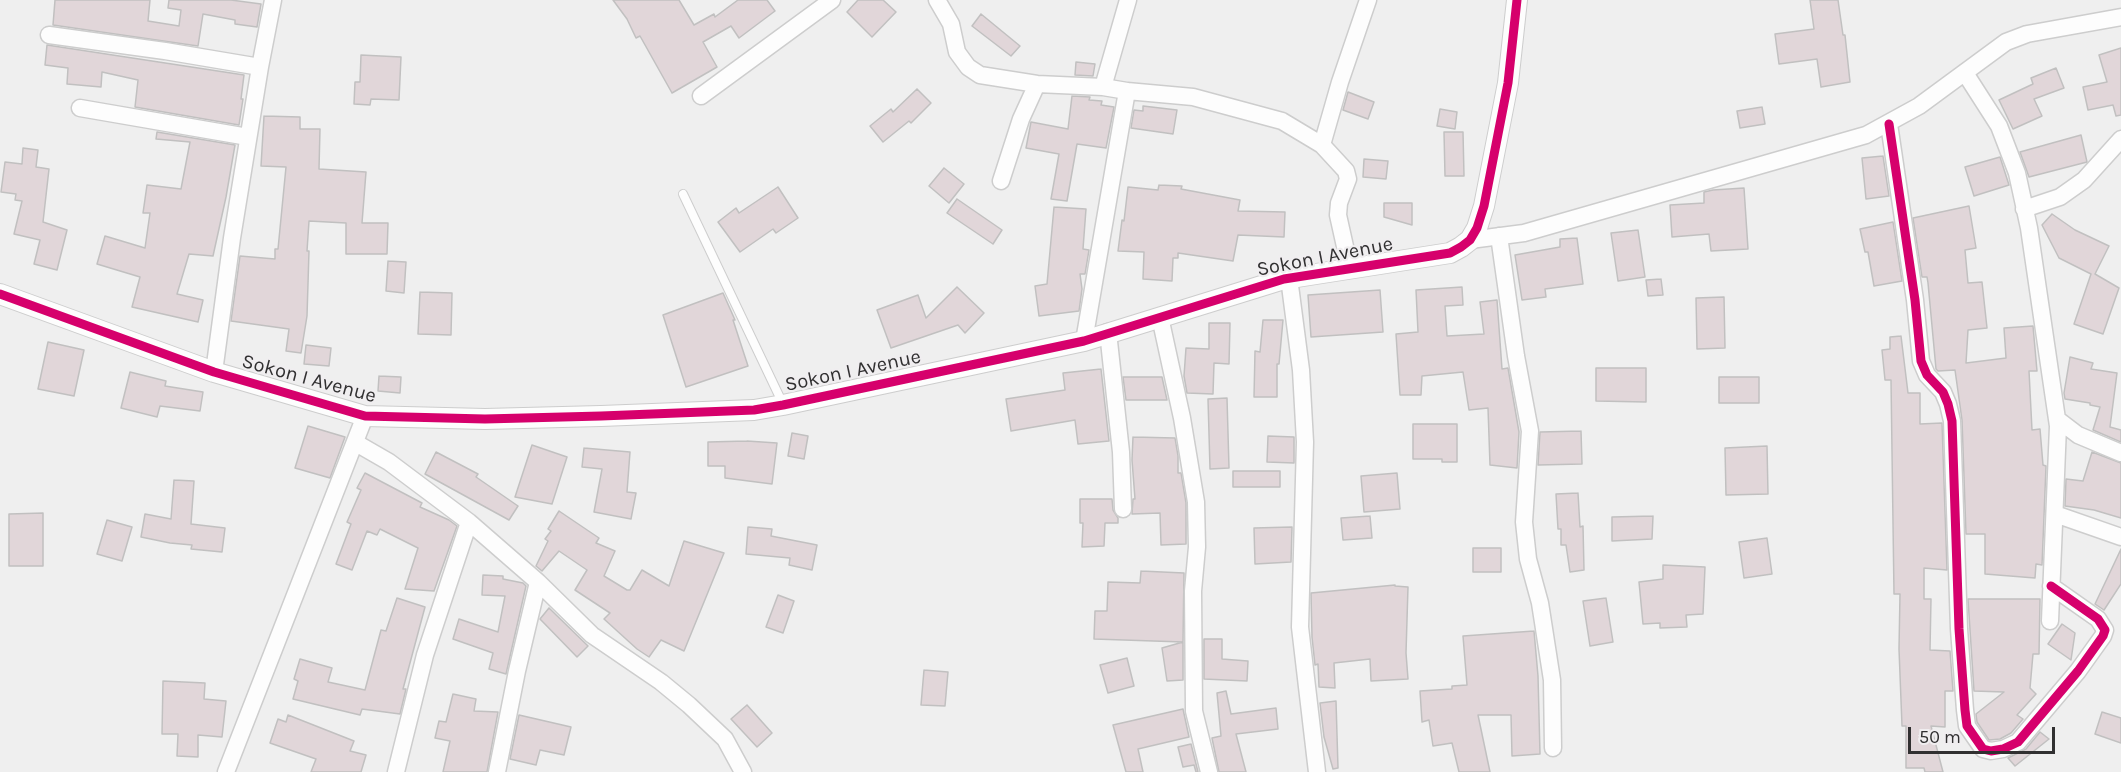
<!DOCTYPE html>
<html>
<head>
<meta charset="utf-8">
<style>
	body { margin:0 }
	#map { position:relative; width:2121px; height:772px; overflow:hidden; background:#efefef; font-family:Karla,sans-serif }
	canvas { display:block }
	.scale { position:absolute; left:1908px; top:727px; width:147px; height:27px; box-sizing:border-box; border:3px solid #313031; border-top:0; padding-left:8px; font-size:18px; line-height:21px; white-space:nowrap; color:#313031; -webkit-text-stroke:4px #f0eef0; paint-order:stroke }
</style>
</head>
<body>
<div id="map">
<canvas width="2121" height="772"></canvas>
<div class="scale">50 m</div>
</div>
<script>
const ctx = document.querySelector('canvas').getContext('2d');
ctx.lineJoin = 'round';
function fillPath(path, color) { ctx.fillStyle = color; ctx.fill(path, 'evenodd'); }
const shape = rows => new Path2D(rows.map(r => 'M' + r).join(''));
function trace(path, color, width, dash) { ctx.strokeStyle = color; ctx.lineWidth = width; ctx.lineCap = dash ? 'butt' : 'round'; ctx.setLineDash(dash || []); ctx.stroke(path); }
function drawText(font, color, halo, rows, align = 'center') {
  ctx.font = font + ' Karla,sans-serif'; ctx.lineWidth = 4.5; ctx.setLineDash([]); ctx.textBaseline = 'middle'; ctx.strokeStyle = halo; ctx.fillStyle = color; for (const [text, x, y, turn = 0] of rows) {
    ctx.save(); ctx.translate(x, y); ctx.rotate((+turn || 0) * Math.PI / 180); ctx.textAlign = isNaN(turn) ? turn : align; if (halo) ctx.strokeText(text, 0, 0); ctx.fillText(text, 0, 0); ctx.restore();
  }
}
const building = shape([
	[55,0,150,0,148,21,179,26,181,10,168,8,169,0,231,0,261,4,257,27,235,24,235,20,203,14,198,46,53,25,55,0],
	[613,0,679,0,694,25,714,14,715,17,738,0,767,0,775,11,739,38,731,26,703,42,717,67,672,93,640,36,636,38,627,19,613,0],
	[858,0,883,0,896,12,872,37,847,12,858,0],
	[1810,0,1838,0,1843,35,1845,35,1850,82,1821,87,1817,59,1779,64,1775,34,1814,29,1810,0],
	[981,14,1020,46,1011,56,972,26,981,14],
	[47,45,244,75,241,99,243,99,239,125,135,107,138,80,102,72,101,87,67,84,68,68,45,65,47,45],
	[2121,48,2121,115,2116,116,2113,105,2088,110,2083,87,2107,82,2099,55,2121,48],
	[361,55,401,57,399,100,371,99,370,105,354,104,355,82,360,82,361,55],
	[1076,62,1095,64,1093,76,1075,75,1076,62],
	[2056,68,2064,88,2034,99,2042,116,2013,129,1999,100,2033,84,2031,78,2056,68],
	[917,89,931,103,911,123,909,121,883,142,870,126,891,109,893,112,917,89],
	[1348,92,1374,102,1368,119,1343,110,1348,92],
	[1072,96,1090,97,1089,100,1102,101,1101,105,1114,107,1106,148,1077,144,1067,201,1051,199,1059,154,1026,148,1031,122,1068,129,1072,96],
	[1143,106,1177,110,1173,134,1131,128,1134,110,1143,111,1143,106],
	[1762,107,1765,124,1740,128,1737,111,1762,107],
	[1440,109,1457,112,1455,129,1437,126,1440,109],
	[264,116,300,117,300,129,320,129,319,169,366,172,362,223,388,223,387,254,346,254,346,223,309,221,307,251,309,251,307,316,301,353,286,351,289,329,231,321,240,256,275,259,275,249,278,249,286,167,261,166,264,116],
	[157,132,235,145,226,197,213,256,189,254,177,294,203,300,198,322,132,307,140,277,97,264,105,236,145,248,150,213,143,213,147,185,181,189,190,142,156,139,157,132],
	[1444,132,1463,132,1464,176,1445,176,1444,132],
	[2081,135,2087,162,2029,177,2020,152,2081,135],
	[23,148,38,150,36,167,49,169,43,222,67,230,57,270,34,264,40,240,14,234,22,201,15,200,16,194,1,192,5,162,22,164,23,148],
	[1883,156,1889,196,1866,199,1862,158,1883,156],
	[2000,157,2009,185,1974,196,1965,167,2000,157],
	[1364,159,1388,161,1386,179,1363,177,1364,159],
	[944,168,964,184,949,203,929,186,944,168],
	[1159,185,1182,186,1181,189,1240,200,1238,211,1285,212,1284,237,1238,235,1233,261,1178,253,1178,258,1173,258,1172,281,1143,279,1144,252,1118,251,1122,220,1124,221,1128,187,1158,190,1159,185],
	[778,187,798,218,776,233,773,229,740,252,718,222,736,208,739,213,778,187],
	[1744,188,1748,249,1711,251,1709,234,1672,237,1670,205,1704,203,1704,192,1713,190,1744,188],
	[957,199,1002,230,993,244,947,213,957,199],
	[1384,203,1412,203,1412,225,1384,217,1384,203],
	[1969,206,1976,248,1965,250,1968,283,1982,282,1987,328,1968,330,1966,363,2006,358,2004,328,2033,326,2037,371,2029,371,2032,430,2040,429,2043,465,2046,466,2042,565,2036,564,2035,578,1985,574,1985,534,1966,534,1962,420,1955,370,1938,371,1936,369,1928,283,1927,277,1922,277,1913,218,1969,206],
	[1054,207,1086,209,1083,249,1089,250,1085,274,1080,274,1082,289,1079,311,1039,316,1035,286,1047,284,1054,207],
	[2052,214,2075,230,2109,246,2095,274,2119,288,2103,334,2074,324,2091,274,2059,258,2042,225,2052,214],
	[1893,222,1902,281,1874,286,1868,252,1865,252,1860,229,1893,222],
	[1638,230,1645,277,1618,281,1611,233,1638,230],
	[1577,238,1583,284,1545,289,1546,297,1522,300,1515,255,1560,247,1560,239,1577,238],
	[388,261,406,262,404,293,386,291,388,261],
	[1661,279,1663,295,1648,296,1646,280,1661,279],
	[957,287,984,313,965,333,958,325,891,348,877,310,918,295,926,318,957,287],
	[1462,287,1463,305,1445,306,1447,336,1484,334,1480,302,1497,300,1502,369,1508,368,1519,432,1517,468,1490,465,1488,408,1469,410,1463,372,1422,376,1421,395,1400,395,1396,334,1418,332,1416,290,1462,287],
	[1380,290,1383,332,1311,337,1308,295,1380,290],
	[420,292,452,293,451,335,418,334,420,292],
	[723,293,735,320,733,320,748,366,686,387,663,315,723,293],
	[1724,297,1725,348,1697,349,1696,298,1724,297],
	[1263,320,1283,320,1279,364,1277,364,1277,397,1254,397,1255,351,1260,352,1263,320],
	[1209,323,1230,323,1229,364,1214,363,1213,394,1187,393,1184,376,1186,348,1209,349,1209,323],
	[1901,336,1908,393,1920,393,1920,424,1942,423,1947,570,1924,568,1924,599,1931,599,1930,650,1950,651,1953,691,1945,691,1945,727,1931,726,1943,772,1925,772,1924,768,1906,768,1906,726,1902,726,1899,649,1900,594,1894,594,1891,380,1885,380,1882,350,1890,349,1890,337,1901,336],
	[48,342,84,350,74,396,38,389,48,342],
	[306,345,331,348,329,366,304,364,306,345],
	[2070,357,2093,363,2091,369,2117,373,2110,427,2121,430,2121,442,2093,430,2100,407,2090,405,2090,403,2065,399,2064,393,2070,357],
	[1596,368,1646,368,1646,402,1596,401,1596,368],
	[1101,369,1109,441,1078,444,1075,420,1011,431,1006,399,1065,390,1063,373,1101,369],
	[130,372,166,381,165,386,203,392,200,411,160,406,157,417,121,408,130,372],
	[379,376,401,377,400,393,378,391,379,376],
	[1123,377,1162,377,1167,400,1126,400,1123,377],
	[1719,377,1759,377,1759,403,1719,403,1719,377],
	[1227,398,1229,468,1210,469,1208,399,1227,398],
	[1413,424,1457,424,1457,462,1442,462,1442,459,1413,459,1413,424],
	[308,426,345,437,330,478,295,468,308,426],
	[1581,431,1582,464,1538,465,1540,432,1581,431],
	[792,433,808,436,804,459,788,456,792,433],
	[1268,436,1294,437,1294,463,1267,462,1268,436],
	[1133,437,1175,438,1178,456,1178,473,1181,473,1186,503,1186,544,1161,545,1160,513,1132,514,1133,499,1135,499,1132,460,1133,437],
	[747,441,777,443,772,484,725,478,725,466,708,466,708,442,747,441],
	[532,445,567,457,552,504,515,497,532,445],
	[1767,446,1768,494,1726,495,1725,448,1767,446],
	[584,448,630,452,627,492,636,493,631,519,594,512,602,469,582,467,584,448],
	[436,452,478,474,476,477,518,506,509,520,425,474,436,452],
	[2092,452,2121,463,2121,518,2094,510,2065,506,2066,479,2083,481,2092,452],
	[1233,471,1280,471,1280,487,1233,487,1233,471],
	[365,473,422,503,420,507,449,520,457,526,434,591,405,589,418,548,380,529,377,535,367,531,352,570,336,564,351,524,347,522,361,490,357,488,365,473],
	[1397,473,1400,509,1364,512,1361,476,1397,473],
	[174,480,194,481,191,524,225,528,222,552,191,549,192,545,170,543,141,537,145,514,171,519,174,480],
	[1578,493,1580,527,1583,526,1584,570,1570,572,1566,545,1561,545,1561,529,1558,529,1556,494,1578,493],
	[1080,499,1112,499,1113,510,1118,518,1118,523,1105,523,1104,546,1082,547,1083,523,1080,523,1080,499],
	[559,511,599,538,596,543,615,551,604,576,627,590,630,590,642,570,669,586,684,541,724,553,684,651,661,640,649,657,637,649,604,619,610,613,575,590,587,570,559,551,542,571,536,566,548,541,545,539,551,531,548,529,559,511],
	[43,513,43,566,9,566,9,514,43,513],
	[1370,516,1372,538,1343,540,1341,518,1370,516],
	[1653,516,1652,539,1612,541,1612,517,1653,516],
	[107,520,132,527,122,561,97,554,107,520],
	[748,527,772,529,771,536,817,545,812,570,789,565,790,558,746,554,748,527],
	[1292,527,1291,562,1255,564,1254,528,1292,527],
	[1767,538,1772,574,1744,578,1739,542,1767,538],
	[1473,548,1501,548,1501,572,1473,572,1473,548],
	[2121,549,2121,584,2104,610,2095,604,2121,549],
	[1663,565,1705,567,1703,614,1686,615,1687,627,1660,628,1660,623,1643,624,1639,582,1663,579,1663,565],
	[1141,571,1184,573,1183,642,1094,639,1095,611,1107,611,1108,582,1140,583,1141,571],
	[483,575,503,576,503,579,523,583,526,586,506,674,489,669,493,653,453,639,459,619,498,632,505,596,482,595,483,575],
	[1395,585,1395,586,1408,587,1406,653,1408,679,1371,681,1370,659,1334,663,1335,688,1319,687,1318,664,1315,665,1312,637,1311,593,1395,585],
	[778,595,794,601,783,633,766,627,778,595],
	[397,598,425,607,403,689,406,689,400,714,362,709,360,715,293,699,298,681,294,679,300,659,332,668,328,682,365,690,381,630,386,631,397,598],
	[1606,598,1613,642,1590,646,1583,601,1606,598],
	[1968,599,2040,599,2039,654,2033,654,2030,688,2036,694,2017,715,2023,719,2011,733,2000,739,1989,740,1977,722,1976,714,2004,692,1974,691,1968,599],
	[549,608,588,646,577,657,540,619,549,608],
	[2062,624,2075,633,2071,660,2048,644,2062,624],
	[1534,631,1538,676,1540,754,1512,756,1511,715,1478,715,1490,772,1459,772,1452,743,1433,746,1429,720,1422,722,1420,691,1452,689,1452,686,1467,685,1463,636,1534,631],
	[1204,639,1222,639,1222,659,1248,661,1247,681,1204,679,1204,639],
	[1183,642,1183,680,1167,681,1162,648,1183,642],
	[1127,658,1134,686,1108,693,1100,665,1127,658],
	[924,670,948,672,945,706,921,705,924,670],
	[163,681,205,683,204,699,226,701,222,737,198,735,198,757,177,756,178,734,162,734,163,681],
	[1226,691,1231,714,1276,708,1278,729,1236,734,1246,772,1219,772,1212,738,1221,736,1217,693,1226,691],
	[453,694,476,699,474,711,498,712,487,772,443,772,450,741,435,738,439,721,446,722,453,694],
	[1336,701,1338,768,1333,769,1324,737,1320,703,1336,701],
	[747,705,772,733,757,747,731,719,747,705],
	[1183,709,1189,737,1138,749,1143,772,1126,772,1113,725,1183,709],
	[2102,712,2121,718,2121,743,2095,734,2102,712],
	[288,715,354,741,350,751,366,755,361,772,311,772,316,759,270,743,278,719,286,722,288,715],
	[519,715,571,727,564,755,540,750,536,765,510,759,519,715],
	[2040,732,2049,739,2015,766,2008,758,2026,749,2040,732],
	[1191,744,1198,772,1196,772,1194,765,1183,767,1178,747,1191,744]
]);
const service = shape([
	[683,194,783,404]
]);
const minor = shape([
	[937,0,951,24,957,52,968,67,980,75,1037,84,1103,87,1127,91,1193,97,1282,121,1322,145,1346,171,1348,179,1339,203,1338,215,1350,269],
	[49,35,165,51,260,67],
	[1965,73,1999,126,2017,173,2029,228,2058,426,2050,621],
	[1103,87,1128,0],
	[701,96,832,0],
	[80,108,248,137],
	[1889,124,1915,300,1921,361,1927,375,1943,392,1948,404,1952,421,1959,629,1965,710,1967,726,1983,749,1991,751,2003,749,2018,742,2078,671,2103,636,2105,630,2098,619,2051,586],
	[1322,145,1340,82,1368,0],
	[1001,181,1021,119,1037,84],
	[2024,209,2060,197,2084,180,2121,139],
	[1499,236,1516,356,1530,431,1524,522,1528,559,1540,603,1552,680,1553,748],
	[1470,240,1524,233,1866,135,1919,106,2006,42,2027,34,2121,17],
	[1289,278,1301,370,1305,442,1300,627,1317,772],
	[1160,317,1182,418,1196,502,1197,547,1193,591,1194,711,1209,772],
	[1108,332,1121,452,1123,509],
	[1084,341,1127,91],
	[214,372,232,238,260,67,273,0],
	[2057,419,2078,435,2121,453],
	[356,443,389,462,469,522,538,582,592,635,661,682,689,705,725,739,743,772],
	[2055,514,2121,537],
	[226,772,365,416],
	[396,772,425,655,469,522],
	[497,772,517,671,538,582]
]);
const tertiary = shape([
	[0,294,214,372,365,416,485,419,601,416,754,410,783,405,1084,341,1284,279,1450,253,1461,247,1470,240,1477,228,1484,206,1508,83,1517,0]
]);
const cycleway = shape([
	[1889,124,1915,300,1921,361,1927,375,1943,392,1948,404,1952,421,1959,629,1965,710,1967,726,1983,749,1991,751,2003,749,2018,742,2078,671,2103,636,2105,630,2098,619,2051,586],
	[0,294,214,372,365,416,485,419,601,416,754,410,783,405,1084,341,1284,279,1450,253,1461,247,1470,240,1477,228,1484,206,1508,83,1517,0]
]);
const streetNames = [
	["Sokon I Avenue",1325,257,-11],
	["Sokon I Avenue",853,371,-12],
	["Sokon I Avenue",309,379,15]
];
fillPath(building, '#e1d6d9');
trace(building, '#c1c0c0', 1.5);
trace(service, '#cdcdcd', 10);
trace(minor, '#cdcdcd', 19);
trace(tertiary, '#cdcdcd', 22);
trace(service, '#fdfdfd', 8);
trace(minor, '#fdfdfd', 16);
trace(tertiary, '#fdfdfd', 20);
trace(cycleway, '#d6006c', 9);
drawText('20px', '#313031', '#f0eef0', streetNames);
</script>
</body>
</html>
